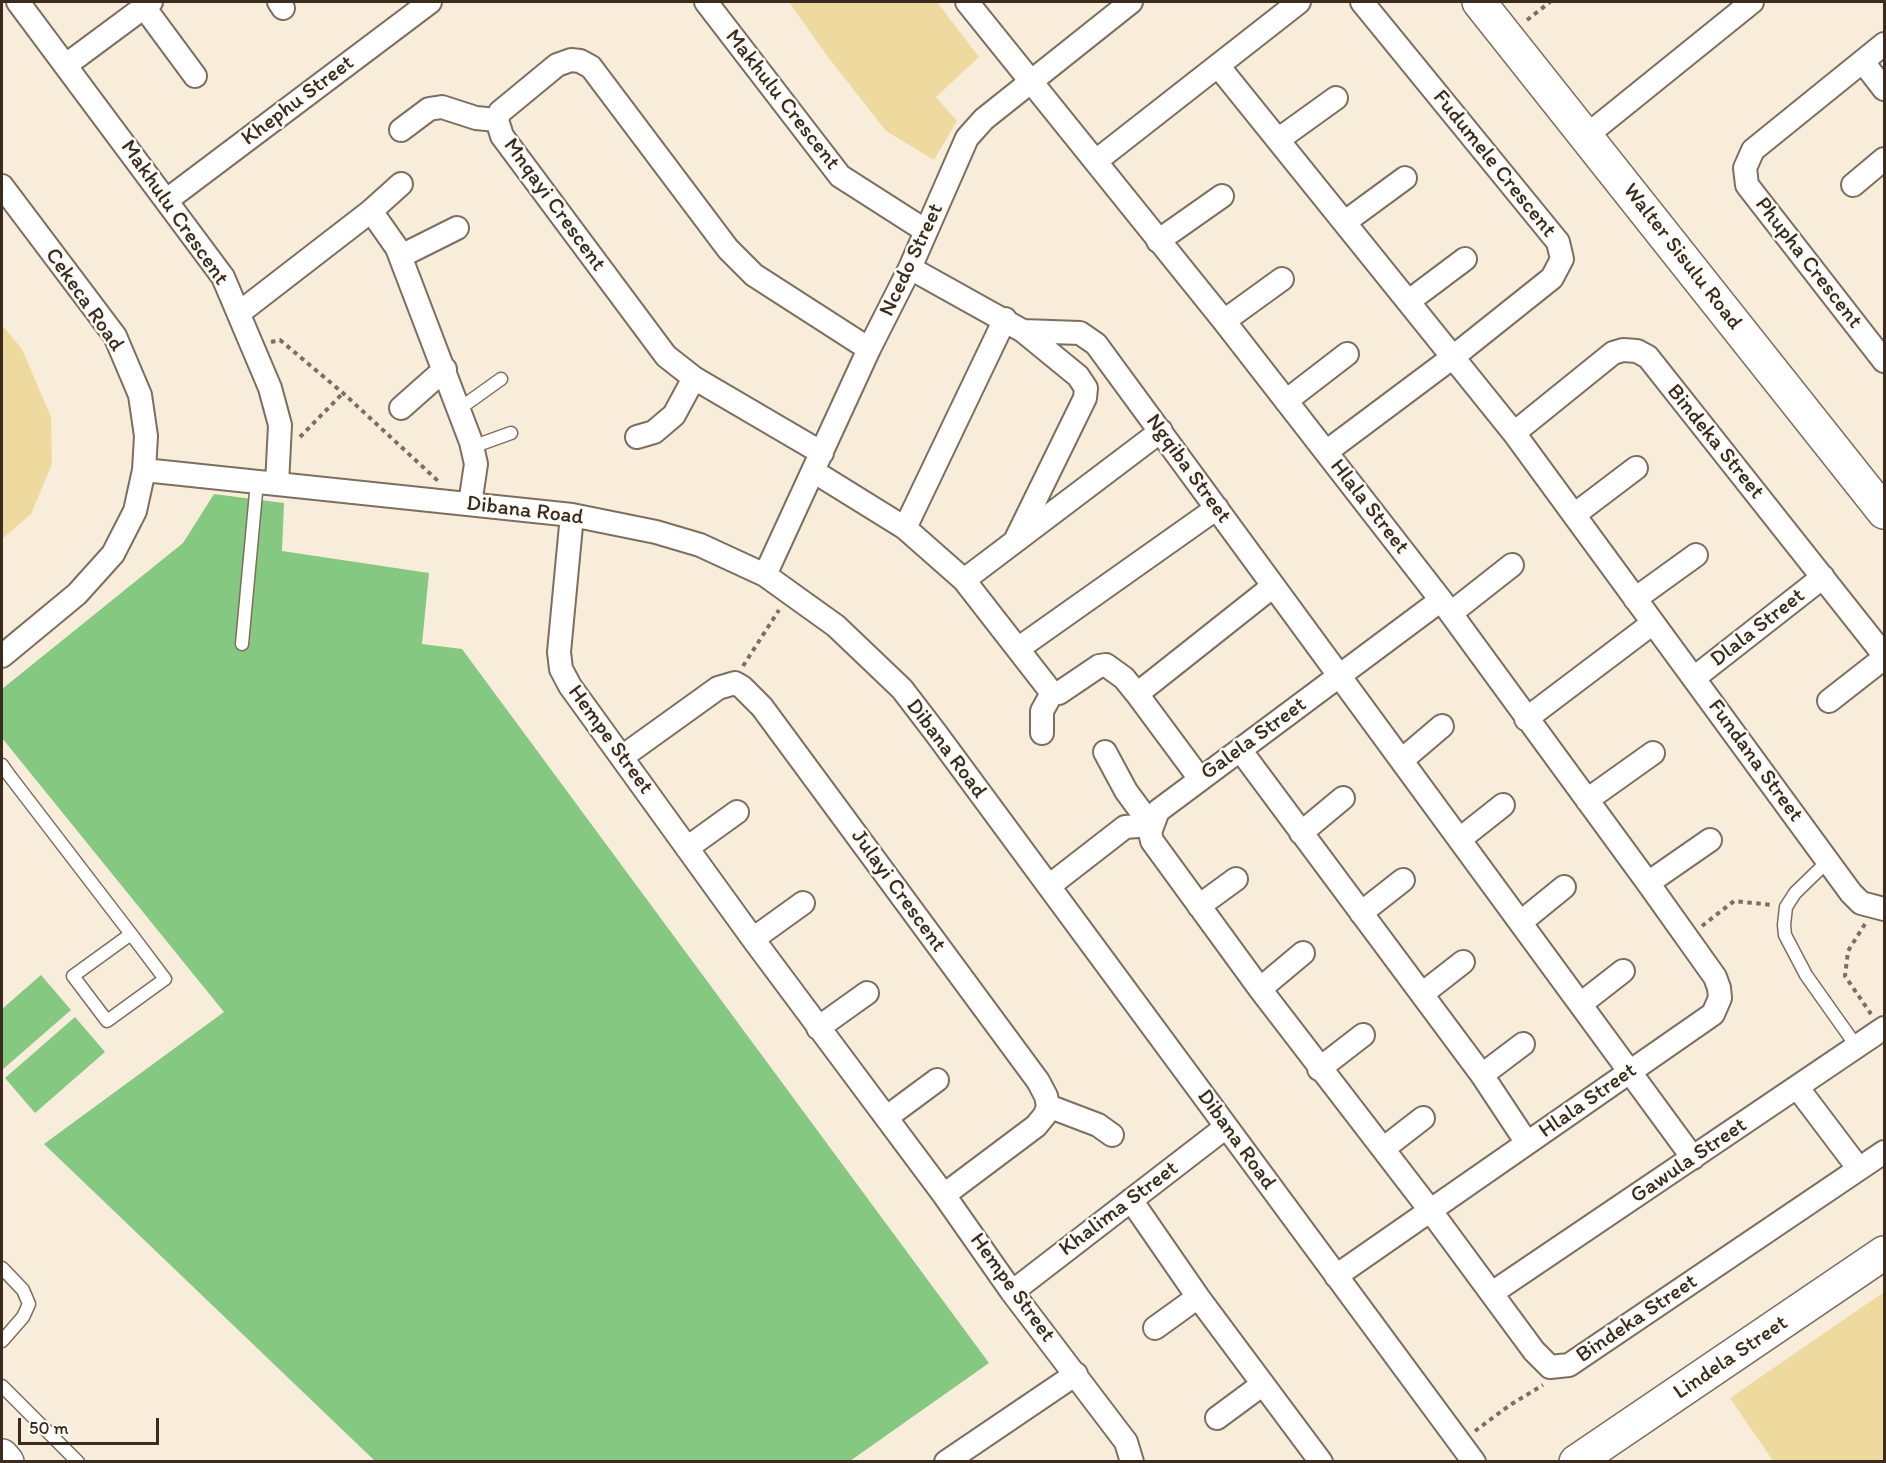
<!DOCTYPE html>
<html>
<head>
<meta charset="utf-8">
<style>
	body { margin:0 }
	#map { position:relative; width:1886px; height:1463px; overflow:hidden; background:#f8eddb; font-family:Itim,sans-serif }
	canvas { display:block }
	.frame { position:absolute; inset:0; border:3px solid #3b2a1e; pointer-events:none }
	.scale { position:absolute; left:18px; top:1418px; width:141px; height:27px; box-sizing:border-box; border:3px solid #3b2a1e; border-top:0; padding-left:8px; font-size:18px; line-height:21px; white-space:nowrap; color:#3b2a1e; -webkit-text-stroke:4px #fdfcf7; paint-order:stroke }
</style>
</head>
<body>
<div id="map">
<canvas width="1886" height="1463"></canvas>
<div class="frame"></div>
<div class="scale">50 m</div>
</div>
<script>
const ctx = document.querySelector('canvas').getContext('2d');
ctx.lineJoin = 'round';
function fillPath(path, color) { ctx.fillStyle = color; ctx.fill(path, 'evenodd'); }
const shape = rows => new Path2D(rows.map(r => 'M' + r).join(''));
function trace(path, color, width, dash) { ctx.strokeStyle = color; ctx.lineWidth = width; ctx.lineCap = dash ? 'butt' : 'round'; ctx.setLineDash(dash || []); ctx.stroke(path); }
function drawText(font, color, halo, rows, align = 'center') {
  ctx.font = font + ' Itim,sans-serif'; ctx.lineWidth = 5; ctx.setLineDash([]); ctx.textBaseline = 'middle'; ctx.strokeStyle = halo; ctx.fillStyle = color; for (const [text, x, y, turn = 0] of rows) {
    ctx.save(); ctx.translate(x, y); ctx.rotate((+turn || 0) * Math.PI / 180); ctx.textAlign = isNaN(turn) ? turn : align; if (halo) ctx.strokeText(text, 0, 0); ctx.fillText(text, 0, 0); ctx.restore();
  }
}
const green = shape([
	[214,494,284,503,282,551,429,573,422,644,462,649,989,1363,850,1461,375,1461,44,1144,224,1012,2,738,2,689,183,543],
	[41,975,71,1010,2,1070,2,1009],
	[75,1017,105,1052,35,1113,5,1078]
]);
const sand = shape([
	[789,2,937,2,979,57,936,97,957,121,934,160,886,131,828,57],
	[2,325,22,349,51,417,52,464,31,514,2,539],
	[1884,1292,1884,1461,1773,1461,1730,1398]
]);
const path = shape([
	[1527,20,1550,2],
	[271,342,280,340,343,393,438,481],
	[300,437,343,393],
	[743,666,779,610],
	[1865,924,1848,951,1845,976,1871,1014],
	[1702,926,1734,901,1772,905],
	[1475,1431,1510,1405,1543,1385]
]);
const lane = shape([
	[459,409,501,379],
	[472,447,511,433],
	[242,644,257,482],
	[2,765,9,775,131,934,165,979,107,1021,73,976,131,934],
	[1828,861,1795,893,1786,907,1784,925,1785,935,1806,975,1857,1047],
	[2,1268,23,1290,29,1304,23,1317,2,1341],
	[2,1386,78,1462]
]);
const street = shape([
	[18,2,223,277,270,388,280,425,277,484],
	[279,2,283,8],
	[706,2,840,176,926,231],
	[967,2,1224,321,1441,600,1648,883,1715,977,1719,988,1720,998,1713,1014,1336,1276],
	[144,7,195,76],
	[1884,44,1753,150,1745,168,1747,185,1884,361],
	[1863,62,1884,89],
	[66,65,151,2],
	[1219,67,1514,433,1851,893,1861,903,1884,909],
	[401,130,429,109,442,107,476,118,497,120],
	[1586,136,1752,2],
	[1279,139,1336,98],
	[1096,161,1299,2],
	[1853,185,1884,159],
	[2,186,115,336,140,395,146,436,144,470,135,511,113,554,77,594,2,656],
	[167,200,430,2],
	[371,211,401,184],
	[1345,222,1405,178],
	[1158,241,1222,196],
	[401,256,457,228],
	[910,268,1023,331,1080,333,1096,344,1693,1158],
	[1409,301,1465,259],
	[239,313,371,211,397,248,471,442,476,464,470,504],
	[1224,321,1282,279],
	[1286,401,1347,354],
	[401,408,445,369],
	[1514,433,1613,353,1623,350,1637,351,1648,357,1884,655],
	[637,437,654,432,674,415,694,378],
	[1326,452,1453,357,1552,278,1562,259,1558,242,1362,2],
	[822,453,694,378,666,356,502,136,497,120,500,112,557,65,571,60,580,61,591,67,728,249,754,275,869,349],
	[144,470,572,515,656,532,700,545,765,575,836,626,902,689,935,732,1474,1462],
	[813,471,905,528,964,580,1052,693],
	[572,515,559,652,561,669,570,686,753,939,944,1195,1012,1292,1126,1442,1132,1462],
	[1574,515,1636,468],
	[905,528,1005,319],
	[1016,539,1085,398,1086,388,1078,376,1023,331],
	[765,575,869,349,910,268,967,138,984,119,1131,2],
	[964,580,1161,431],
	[1635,599,1696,555],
	[1441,600,1158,811,1150,832,1152,841,1260,989,1430,1210,1534,1351,1550,1367,1569,1365,1884,1152],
	[1451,613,1512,565],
	[1019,648,1217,508],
	[1694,678,1823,577],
	[1137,694,1272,587],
	[1829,701,1884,658],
	[1526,719,1653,623],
	[1042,733,1042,711,1052,693,1059,693,1099,666,1106,665,1124,678,1137,694,1200,779],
	[1241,751,1482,1075,1527,1143],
	[622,757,718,688,735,683,742,687,762,707,1038,1081,1046,1096,1048,1106,1045,1115,1036,1126,944,1195],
	[1402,760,1442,726],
	[1587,800,1653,753],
	[1301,833,1343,798],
	[1460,839,1503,805],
	[687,848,737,812],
	[1648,883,1710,840],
	[1049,886,1125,827,1151,825,1126,791,1105,752],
	[1199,906,1236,879],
	[1361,913,1403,880],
	[1521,922,1564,887],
	[753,939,803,903],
	[1260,989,1303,953],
	[1422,994,1463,962],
	[1582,1003,1623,971],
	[818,1028,867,993],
	[1319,1069,1363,1035],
	[1482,1075,1523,1044],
	[1797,1087,1859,1169],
	[1048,1106,1098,1125,1112,1135],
	[887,1117,937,1080],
	[1383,1149,1423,1118],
	[1131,1200,1198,1297,1321,1462],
	[1012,1292,1226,1127],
	[1492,1293,1884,1028],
	[1155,1328,1198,1297],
	[1217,1418,1263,1384],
	[946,1462,1076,1374]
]);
const secondary = shape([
	[1479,2,1884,512],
	[2,1456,7,1462],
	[1576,1462,1884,1253]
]);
const streetNames = [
	["Makhulu Crescent",782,100,52],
	["Khephu Street",298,101,-37],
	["Fudumele Crescent",1494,164,51],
	["Mnqayi Crescent",554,205,54],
	["Makhulu Crescent",174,213,55],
	["Walter Sisulu Road",1682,257,52],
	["Ncedo Street",912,260,-65],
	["Phupha Crescent",1808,263,52],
	["Cekeca Road",84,300,55],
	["Bindeka Street",1715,442,51],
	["Ngqiba Street",1188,469,54],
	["Hlala Street",1369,507,52],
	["Dibana Road",525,511,7],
	["Dlala Street",1758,628,-38],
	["Galela Street",1254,739,-36],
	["Hempe Street",610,740,54],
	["Dibana Road",946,749,53],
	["Fundana Street",1755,761,54],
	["Julayi Crescent",898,891,54],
	["Hlala Street",1588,1101,-35],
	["Dibana Road",1236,1140,54],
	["Gawula Street",1689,1161,-34],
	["Khalima Street",1119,1209,-37],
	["Hempe Street",1012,1288,54],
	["Bindeka Street",1637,1319,-34],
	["Lindela Street",1731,1358,-34]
];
fillPath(green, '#85c881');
fillPath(sand, '#eeda9e');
trace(lane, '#7d6e60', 15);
trace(street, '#7d6e60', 26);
trace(secondary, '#7d6e60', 36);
trace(path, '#7d6e60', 4, [4.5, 4.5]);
trace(lane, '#fff', 12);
trace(street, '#fff', 22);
trace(secondary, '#fff', 33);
drawText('22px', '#3b2a1e', '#fdfcf7', streetNames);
</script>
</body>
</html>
